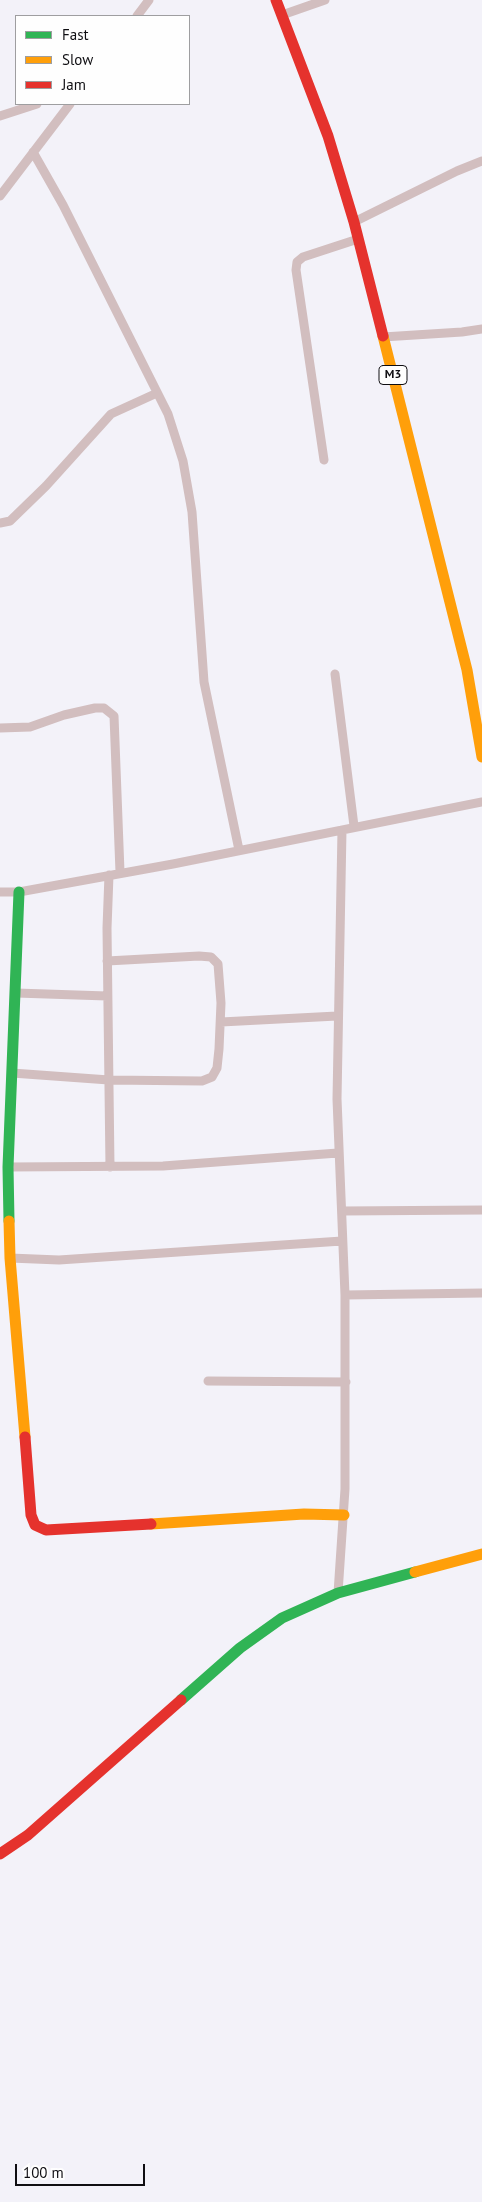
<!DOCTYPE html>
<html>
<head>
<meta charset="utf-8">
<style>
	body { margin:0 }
	#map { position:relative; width:482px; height:2202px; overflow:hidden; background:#f3f2f9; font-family:"PT Sans",sans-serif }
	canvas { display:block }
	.legend { position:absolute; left:15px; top:15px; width:175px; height:90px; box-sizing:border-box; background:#fefefe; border:1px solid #9e9ea0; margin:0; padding:6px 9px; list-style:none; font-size:15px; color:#0f0e12 }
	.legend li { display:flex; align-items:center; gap:10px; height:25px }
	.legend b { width:25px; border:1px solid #9e9ea0 }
	.scale { position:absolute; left:15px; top:2164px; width:130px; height:22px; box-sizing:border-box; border:2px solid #0f0e12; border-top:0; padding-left:6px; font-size:15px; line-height:18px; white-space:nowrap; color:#0f0e12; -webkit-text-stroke:4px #fefefe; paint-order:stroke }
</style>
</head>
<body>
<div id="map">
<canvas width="482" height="2202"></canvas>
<ul class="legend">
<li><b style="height:6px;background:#30b455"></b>Fast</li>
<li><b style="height:6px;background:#ff9f0a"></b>Slow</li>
<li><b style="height:6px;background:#e5322d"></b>Jam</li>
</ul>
<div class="scale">100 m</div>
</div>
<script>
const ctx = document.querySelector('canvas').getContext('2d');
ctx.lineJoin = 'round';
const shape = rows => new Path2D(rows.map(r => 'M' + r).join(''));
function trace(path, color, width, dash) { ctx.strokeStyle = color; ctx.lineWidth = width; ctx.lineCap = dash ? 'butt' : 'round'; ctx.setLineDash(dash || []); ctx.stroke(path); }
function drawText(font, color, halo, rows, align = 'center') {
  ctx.font = font + ' "PT Sans",sans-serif'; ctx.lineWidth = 5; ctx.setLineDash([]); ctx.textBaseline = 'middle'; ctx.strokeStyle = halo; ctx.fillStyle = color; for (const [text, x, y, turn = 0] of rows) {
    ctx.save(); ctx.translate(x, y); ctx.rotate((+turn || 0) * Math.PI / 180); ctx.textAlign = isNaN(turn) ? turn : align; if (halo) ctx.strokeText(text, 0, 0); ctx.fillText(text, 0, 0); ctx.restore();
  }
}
const street = shape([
	[282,15,325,0],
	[137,16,149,0],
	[0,116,37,104],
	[33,152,63,205,168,414,183,461,192,512,204,682,239,850],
	[0,196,70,104],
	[354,222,457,171,482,161],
	[383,337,462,332,482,329],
	[324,460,296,270,297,262,303,257,358,239],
	[0,523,10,521,46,486,111,414,157,393],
	[335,674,354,826],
	[0,728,30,727,64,715,95,708,104,708,114,716,120,872],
	[109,875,107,928,110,1167],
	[0,892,19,892,173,864,482,802],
	[16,993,107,996],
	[221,1022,337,1016],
	[12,1073,109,1080,202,1081,212,1077,217,1068,219,1049,221,1003,218,964,211,957,199,956,107,961],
	[8,1167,163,1166,338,1153],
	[343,1211,482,1210],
	[10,1258,59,1260,342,1241],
	[345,1295,482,1293],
	[208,1381,346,1382],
	[338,1593,345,1489,345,1295,337,1099,342,830]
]);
const fast = shape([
	[9,1221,8,1167,19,892],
	[181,1700,240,1648,282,1618,338,1593,415,1572]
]);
const slow = shape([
	[383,336,467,670,482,757],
	[9,1221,10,1258,25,1437],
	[151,1524,304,1514,344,1515],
	[415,1572,482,1554]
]);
const jam = shape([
	[276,0,328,136,354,222,383,336],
	[25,1437,31,1515,35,1525,46,1530,151,1524],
	[0,1854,28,1835,181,1700]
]);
const shields = [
	[393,375,28]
];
const shieldNames = [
	["M3",393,375]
];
trace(street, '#d2bebf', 9);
trace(fast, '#30b455', 11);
trace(slow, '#ff9f0a', 11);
trace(jam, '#e5322d', 11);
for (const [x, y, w] of shields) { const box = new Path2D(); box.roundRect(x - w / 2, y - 9.5, w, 19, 4); ctx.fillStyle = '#fefefe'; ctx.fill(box); trace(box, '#0f0e12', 1); }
drawText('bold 12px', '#0f0e12', null, shieldNames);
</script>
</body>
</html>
